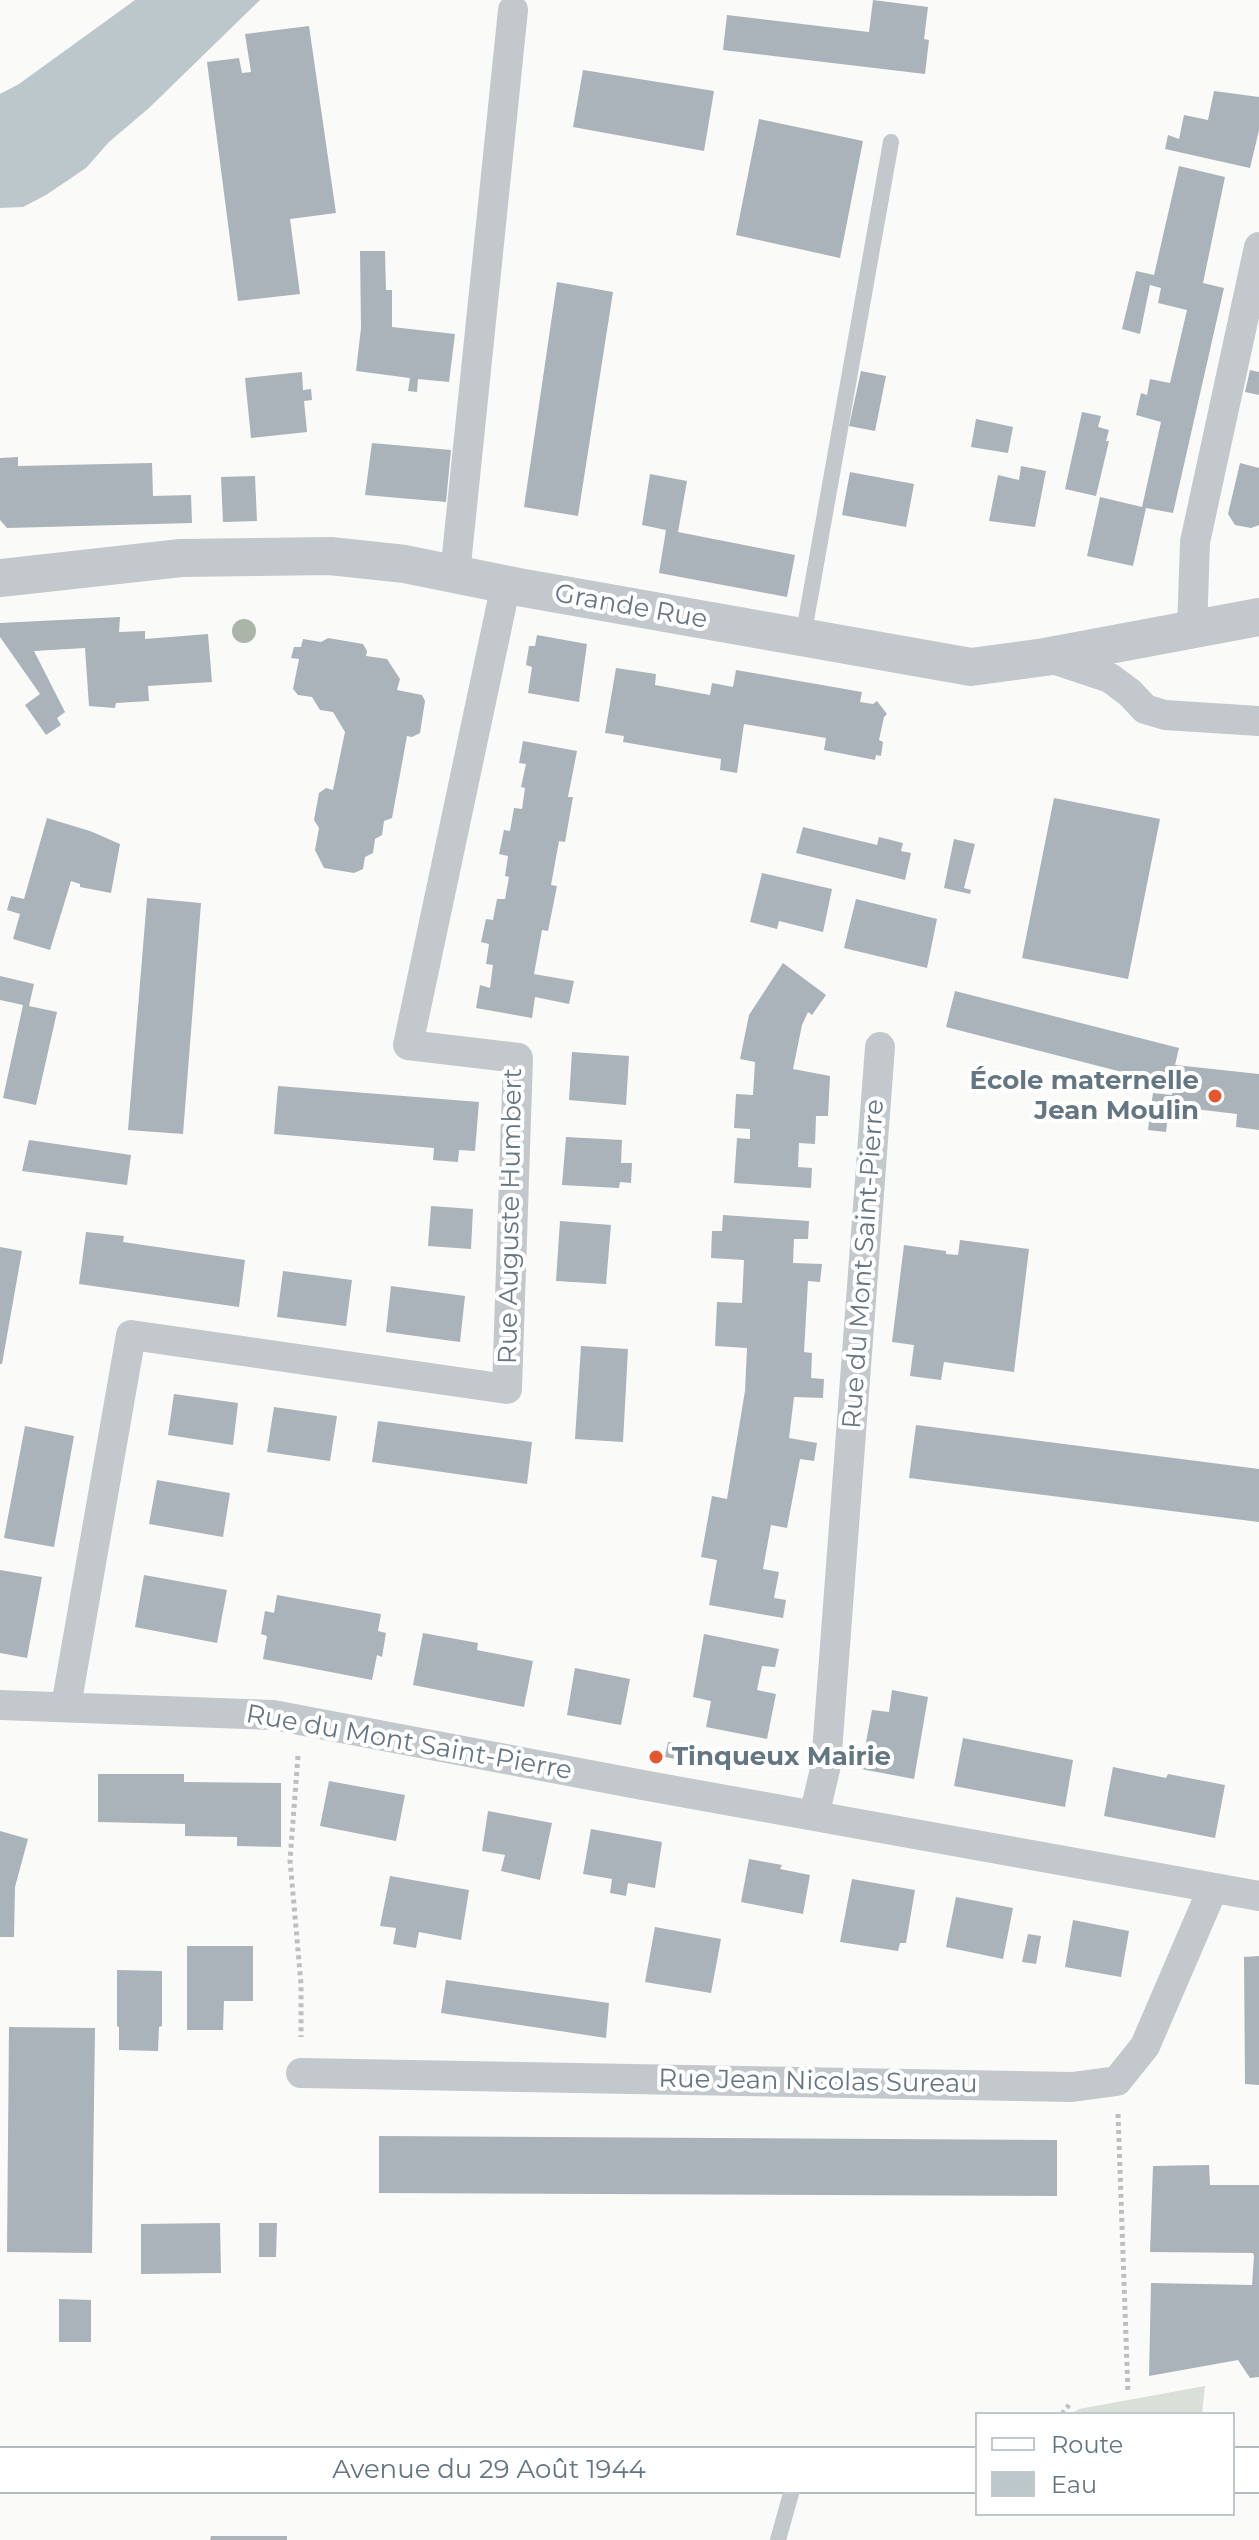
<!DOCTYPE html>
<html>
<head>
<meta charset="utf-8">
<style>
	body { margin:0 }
	#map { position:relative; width:1259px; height:2540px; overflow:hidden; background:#fafaf8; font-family:Montserrat,sans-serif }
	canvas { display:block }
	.legend { position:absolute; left:975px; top:2412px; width:260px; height:104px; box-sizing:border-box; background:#fff; border:2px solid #c1c8cd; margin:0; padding:10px 14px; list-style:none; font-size:24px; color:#657683 }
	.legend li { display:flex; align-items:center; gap:16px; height:40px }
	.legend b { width:40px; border:2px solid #c1c8cd }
</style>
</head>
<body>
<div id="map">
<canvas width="1259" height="2540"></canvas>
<ul class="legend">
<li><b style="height:10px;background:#fff"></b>Route</li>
<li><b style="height:22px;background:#bbc7cb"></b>Eau</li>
</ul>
</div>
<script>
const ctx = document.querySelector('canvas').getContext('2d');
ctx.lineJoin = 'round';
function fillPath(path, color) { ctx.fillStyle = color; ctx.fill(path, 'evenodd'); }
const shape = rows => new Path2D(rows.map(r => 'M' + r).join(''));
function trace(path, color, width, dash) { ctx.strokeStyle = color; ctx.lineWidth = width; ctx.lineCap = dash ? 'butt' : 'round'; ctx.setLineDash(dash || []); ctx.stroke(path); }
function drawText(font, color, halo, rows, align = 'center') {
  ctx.font = font + ' Montserrat,sans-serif'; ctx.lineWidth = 8; ctx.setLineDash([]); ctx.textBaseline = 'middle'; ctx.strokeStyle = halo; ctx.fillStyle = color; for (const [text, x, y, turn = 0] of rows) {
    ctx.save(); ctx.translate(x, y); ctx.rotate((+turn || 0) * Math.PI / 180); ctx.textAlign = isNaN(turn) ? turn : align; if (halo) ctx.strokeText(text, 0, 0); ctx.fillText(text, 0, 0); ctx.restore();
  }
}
const green = shape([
	[1205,2386,1202,2414,1071,2414,1079,2409]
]);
const water = shape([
	[135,0,260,0,149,108,109,142,86,168,46,195,23,207,0,208,0,94,19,84]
]);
const building = shape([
	[873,0,928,7,924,39,929,40,925,74,723,50,727,15,869,32],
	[309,26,336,213,290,219,300,294,238,301,207,62,239,58,242,73,251,72,245,34],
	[583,70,714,91,704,151,573,127],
	[1214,91,1259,97,1259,130,1250,168,1165,149,1168,135,1179,139,1184,115,1208,120],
	[759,119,863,141,840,258,736,235],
	[1179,166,1225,177,1203,283,1224,288,1173,513,1146,508,1133,566,1087,556,1100,497,1142,507,1161,422,1136,415,1141,393,1147,395,1150,379,1170,383,1187,310,1158,303,1161,288,1150,285,1140,334,1122,329,1136,271,1154,275],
	[360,251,385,251,386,290,392,290,392,327,455,334,449,382,418,379,417,392,408,391,410,378,356,371,361,328],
	[557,282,613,292,578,516,524,507],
	[1250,370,1259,372,1259,395,1245,392],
	[861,371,886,376,875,431,849,426],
	[302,372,303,390,311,389,312,400,304,401,307,432,251,438,245,378],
	[1082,412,1101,416,1098,427,1109,430,1106,441,1109,441,1096,496,1065,489],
	[976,419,1013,427,1008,453,971,447],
	[372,443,451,450,446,502,365,495],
	[18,457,18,466,152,463,153,496,191,495,192,523,7,528,0,520,0,458],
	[1240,463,1259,468,1259,525,1251,528,1235,525,1228,514],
	[1021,466,1046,471,1035,527,989,521,998,475,1019,480],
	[850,472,914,484,906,527,842,515],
	[650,474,687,481,678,532,795,555,787,597,659,573,666,530,642,525],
	[255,476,257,521,223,522,221,477],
	[120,617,119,632,145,631,145,639,208,634,212,682,148,686,149,701,116,703,115,708,89,706,85,648,34,651,65,712,57,718,61,725,46,735,25,705,40,694,0,637,0,623],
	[537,635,587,644,579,702,528,693,532,667,526,665,529,646,535,646],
	[328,638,363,644,367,651,366,656,387,659,400,679,397,690,422,695,425,701,420,733,412,737,407,736,392,818,384,821,382,835,375,839,373,853,365,857,363,869,354,873,324,868,315,850,319,828,314,820,319,793,326,788,333,790,345,732,333,712,320,710,312,697,298,695,293,689,299,659,291,658,294,647,301,647,303,639,321,642],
	[616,668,656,674,655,685,710,695,712,683,733,687,736,670,862,692,860,702,873,704,877,701,887,714,884,717,879,740,883,742,881,756,876,755,875,760,824,750,826,738,744,724,737,773,720,770,721,759,623,742,624,736,605,733],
	[523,741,577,751,568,797,573,797,565,842,559,841,551,885,557,886,548,931,542,930,534,974,574,981,569,1004,535,997,532,1018,476,1008,480,985,490,988,493,965,486,964,489,944,481,942,486,919,493,920,497,899,505,899,509,877,505,876,508,856,499,854,504,830,510,831,514,808,522,809,525,788,521,787,526,764,519,763],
	[1054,798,1160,819,1128,979,1022,958],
	[47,818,90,831,120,844,111,893,80,887,80,884,71,881,50,950,13,939,20,914,7,910,11,896,24,899],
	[803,827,877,845,879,837,903,843,901,851,911,853,905,880,796,853],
	[954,839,975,844,964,888,971,890,970,894,944,888],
	[762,873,832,889,823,932,779,921,777,929,750,922],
	[147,898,201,903,183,1134,128,1130],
	[856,899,937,919,927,968,844,948],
	[783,963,826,995,812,1015,808,1012,802,1025,793,1069,830,1076,828,1116,816,1116,815,1144,799,1143,798,1167,812,1168,811,1188,734,1183,737,1138,750,1139,750,1129,734,1128,736,1094,753,1095,755,1062,740,1059,749,1015],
	[0,976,34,984,29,1006,57,1012,36,1105,3,1098,23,1005,0,1000],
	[955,991,1179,1048,1175,1065,1259,1074,1259,1130,1236,1127,1237,1114,1169,1106,1166,1132,1148,1130,1153,1093,1172,1095,1173,1085,946,1027],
	[572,1052,629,1056,626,1105,569,1100],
	[278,1086,479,1102,475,1151,459,1150,458,1162,433,1160,434,1148,274,1134],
	[566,1137,622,1140,621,1163,632,1163,631,1183,620,1182,619,1188,562,1185],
	[29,1140,131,1155,127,1185,22,1171],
	[431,1206,473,1209,471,1249,428,1246],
	[723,1215,809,1221,808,1239,794,1239,793,1263,822,1264,820,1282,808,1281,804,1352,812,1353,811,1378,824,1379,823,1398,794,1397,789,1438,817,1443,814,1461,800,1459,787,1528,771,1525,763,1569,779,1572,774,1598,786,1600,783,1618,709,1605,717,1560,701,1557,712,1496,727,1499,745,1391,747,1348,715,1346,717,1302,742,1303,744,1260,711,1258,712,1231,722,1231],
	[560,1221,611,1225,606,1284,556,1281],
	[86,1232,124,1236,123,1242,245,1260,239,1307,79,1284],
	[960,1240,1029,1249,1014,1372,944,1362,941,1380,910,1376,914,1345,892,1342,904,1245,946,1251,946,1254,958,1255],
	[0,1247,22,1251,2,1364,0,1364],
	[283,1271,352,1280,346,1326,277,1317],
	[391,1286,465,1296,460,1342,386,1332],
	[581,1346,628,1349,623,1442,575,1439],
	[174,1394,238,1403,233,1445,168,1435],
	[274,1407,337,1416,330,1461,267,1452],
	[378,1421,532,1442,527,1484,372,1462],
	[916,1425,1259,1469,1259,1522,909,1478],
	[25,1426,74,1436,54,1547,4,1538],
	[157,1480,230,1493,223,1537,149,1524],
	[0,1570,42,1577,27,1658,0,1653],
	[144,1575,227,1590,217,1643,135,1627],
	[277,1595,381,1614,378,1631,386,1633,382,1657,377,1655,372,1680,263,1659,267,1636,261,1634,265,1611,274,1613],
	[423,1633,478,1643,477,1650,533,1661,524,1707,413,1685],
	[704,1634,779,1649,775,1667,762,1666,757,1690,776,1694,767,1739,706,1727,711,1701,693,1697],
	[575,1668,630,1679,621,1725,567,1715],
	[892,1690,928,1697,914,1779,861,1769,872,1710,889,1712],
	[963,1738,1073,1760,1065,1807,954,1786],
	[668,1742,702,1748,700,1764,665,1757],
	[1113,1767,1166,1778,1168,1774,1225,1785,1215,1838,1104,1816],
	[98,1774,184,1774,184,1782,281,1783,281,1847,237,1846,237,1837,185,1836,185,1824,98,1822],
	[329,1781,405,1795,396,1841,320,1826],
	[488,1811,552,1823,540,1880,501,1871,505,1855,482,1851],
	[591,1829,662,1842,655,1888,628,1883,626,1896,610,1893,612,1879,583,1874],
	[0,1831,28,1839,15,1887,14,1937,0,1937],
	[749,1859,782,1865,780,1869,810,1875,803,1914,741,1902],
	[390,1876,469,1890,461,1940,419,1932,416,1948,393,1944,396,1928,380,1926],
	[852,1879,915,1890,906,1943,900,1943,898,1951,840,1942],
	[956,1897,1013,1908,1003,1959,946,1947],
	[1073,1920,1129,1931,1121,1977,1065,1967],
	[655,1927,721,1939,711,1993,645,1982],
	[1028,1934,1041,1936,1036,1964,1022,1962],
	[187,1946,253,1946,253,2001,224,2001,223,2030,187,2030],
	[1259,1956,1259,2085,1245,2084,1244,1957],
	[117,1970,162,1971,162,2026,159,2027,158,2051,119,2050,119,2027,117,2026],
	[446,1980,609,2003,606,2038,441,2013],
	[9,2027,95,2028,92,2253,7,2252],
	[379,2136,1057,2140,1057,2196,379,2193],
	[1209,2165,1210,2185,1259,2185,1259,2377,1250,2378,1238,2360,1149,2376,1151,2283,1252,2285,1254,2256,1253,2253,1150,2252,1153,2166],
	[220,2223,221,2273,141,2274,141,2224],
	[259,2223,277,2223,276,2257,259,2257],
	[59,2299,91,2300,91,2342,59,2342],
	[211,2536,287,2536,287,2540,210,2540]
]);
const path = shape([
	[298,1756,290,1860,301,1984,301,2037],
	[1118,2114,1128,2393],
	[1062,2414,1069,2405]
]);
const service = shape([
	[803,637,891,142],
	[778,2540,797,2472]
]);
const minor = shape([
	[455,574,513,10],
	[1192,630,1195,542,1259,247],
	[1047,657,1110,678,1130,693,1145,709,1165,715,1259,721],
	[0,1705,273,1715,648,1786,1259,1896],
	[66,1706,131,1335,507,1389,518,1058,408,1045,506,584],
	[814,1816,826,1765,880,1047],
	[301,2073,1072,2087,1117,2081,1145,2046,1213,1888]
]);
const tertiary = shape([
	[0,578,181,558,330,556,405,564,524,588,971,667,1045,657,1259,617]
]);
const primary = shape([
	[0,2470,977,2470],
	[1233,2470,1259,2470]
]);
const trees = [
	[244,631]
];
const markers = [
	[1215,1096,8,"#e4572e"],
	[656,1757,8,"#e4572e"]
];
const streetNames = [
	["Grande Rue",631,607,10],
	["Rue Auguste Humbert",511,1216,-89],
	["Rue du Mont Saint-Pierre",864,1264,-86],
	["Rue du Mont Saint-Pierre",409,1743,10],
	["Rue Jean Nicolas Sureau",818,2082,1],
	["Avenue du 29 Août 1944",489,2470]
];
const poiNames = [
	["École maternelle",1199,1081],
	["Jean Moulin",1199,1111],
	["Tinqueux Mairie",672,1757,"left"]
];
fillPath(green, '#dadfd7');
fillPath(water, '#bbc7cb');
fillPath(building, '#aab3b9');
trace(primary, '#b5babe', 48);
trace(path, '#bbbfc2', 5, [4, 4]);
trace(service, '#c3c8cc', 16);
trace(minor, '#c3c8cc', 30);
trace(tertiary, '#c3c8cc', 38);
trace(primary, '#fff', 44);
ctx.fillStyle = '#aab4a7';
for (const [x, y] of trees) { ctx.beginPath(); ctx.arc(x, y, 12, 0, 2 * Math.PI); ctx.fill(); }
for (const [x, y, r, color] of markers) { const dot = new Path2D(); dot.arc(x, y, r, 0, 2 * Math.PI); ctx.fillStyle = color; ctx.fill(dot); trace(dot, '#fff', 3); }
drawText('26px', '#657683', '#fff', streetNames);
drawText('bold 26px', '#657683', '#fff', poiNames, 'right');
</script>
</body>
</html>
